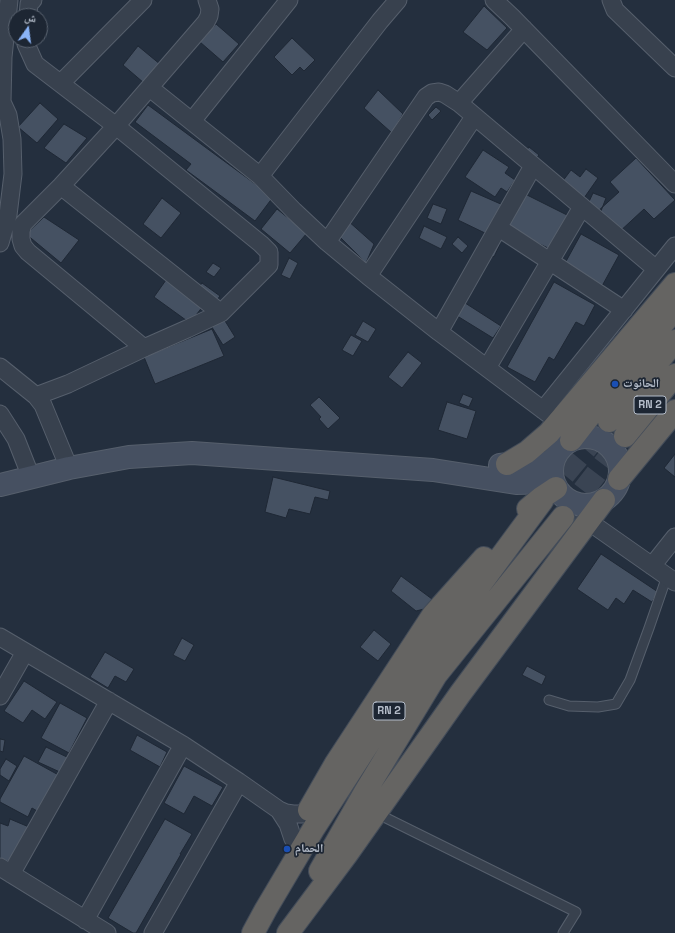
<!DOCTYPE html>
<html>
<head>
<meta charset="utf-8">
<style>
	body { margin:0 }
	#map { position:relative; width:675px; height:933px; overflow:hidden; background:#242f3e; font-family:"Space Grotesk","Noto Naskh Arabic",sans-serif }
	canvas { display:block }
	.north { position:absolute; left:8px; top:8px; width:40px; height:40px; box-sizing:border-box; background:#1d2633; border:1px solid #59626f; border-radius:50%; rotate:14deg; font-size:11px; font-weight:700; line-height:16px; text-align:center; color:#b4bcc9 }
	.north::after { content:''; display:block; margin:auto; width:14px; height:18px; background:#8ab4f8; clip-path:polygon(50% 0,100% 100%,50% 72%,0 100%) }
</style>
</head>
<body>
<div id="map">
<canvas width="675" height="933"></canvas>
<div class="north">ش</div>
</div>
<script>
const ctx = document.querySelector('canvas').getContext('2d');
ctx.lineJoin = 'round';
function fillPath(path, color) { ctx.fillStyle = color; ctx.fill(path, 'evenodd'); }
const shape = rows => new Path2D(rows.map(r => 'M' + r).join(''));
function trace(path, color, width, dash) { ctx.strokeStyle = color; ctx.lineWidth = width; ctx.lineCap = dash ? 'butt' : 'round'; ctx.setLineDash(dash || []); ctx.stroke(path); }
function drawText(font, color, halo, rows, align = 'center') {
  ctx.font = font + ' "Space Grotesk","Noto Naskh Arabic",sans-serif'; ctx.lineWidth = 3.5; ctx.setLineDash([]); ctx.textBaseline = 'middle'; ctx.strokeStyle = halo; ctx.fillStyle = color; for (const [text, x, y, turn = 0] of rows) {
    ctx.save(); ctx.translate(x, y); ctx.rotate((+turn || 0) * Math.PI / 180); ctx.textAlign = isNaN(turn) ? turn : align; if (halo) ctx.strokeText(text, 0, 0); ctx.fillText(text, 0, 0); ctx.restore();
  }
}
const building = shape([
	[484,6,507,28,487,50,463,32,484,6],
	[216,24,239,44,223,62,200,42,216,24],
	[292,38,315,60,304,71,300,67,292,75,274,57,292,38],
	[138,46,161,65,144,83,123,65,138,46],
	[378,90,403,114,392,133,364,108,378,90],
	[40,103,58,119,37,143,18,127,40,103],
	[148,105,273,197,255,221,186,170,191,164,135,122,148,105],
	[436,107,441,111,432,120,428,115,436,107],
	[64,124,87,138,66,163,44,148,64,124],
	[529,147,539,155,534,161,524,154,529,147],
	[483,150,509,167,505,173,515,180,507,192,501,188,495,197,465,177,483,150],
	[636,158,675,200,654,219,644,209,617,234,597,212,619,192,610,182,636,158],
	[586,169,598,178,584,198,562,182,571,170,580,177,586,169],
	[471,191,503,205,489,235,458,220,471,191],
	[593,193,606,198,601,211,587,206,593,193],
	[525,194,571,217,554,251,507,228,525,194],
	[162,198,181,213,161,238,143,224,162,198],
	[433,204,447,209,441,224,427,218,433,204],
	[277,209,307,233,290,253,261,229,277,209],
	[44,217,79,240,61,263,26,234,44,217],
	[347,220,374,244,366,263,338,235,347,220],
	[424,226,447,237,441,249,419,238,424,226],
	[581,234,619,255,602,286,564,265,581,234],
	[458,237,468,246,462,253,452,244,458,237],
	[494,241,500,244,494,257,488,253,494,241],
	[289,258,298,263,290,279,281,275,289,258],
	[213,263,221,268,214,277,206,272,213,263],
	[166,280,203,306,190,323,154,297,166,280],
	[554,282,595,305,584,326,576,322,554,360,549,357,535,382,507,367,554,282],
	[202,283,220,296,209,310,191,297,202,283],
	[462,301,501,326,493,338,454,314,462,301],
	[222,316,235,337,223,345,210,324,222,316],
	[363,321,376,329,368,342,355,335,363,321],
	[212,329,224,356,155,384,144,357,212,329],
	[351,335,362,341,353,356,342,350,351,335],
	[408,352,422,363,402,388,388,377,408,352],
	[463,394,473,398,469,407,459,403,463,394],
	[319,397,340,418,328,429,319,419,321,417,310,405,319,397],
	[447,402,476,411,467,439,438,430,447,402],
	[675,454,675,477,664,468,675,454],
	[273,477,330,491,328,500,315,497,310,514,289,509,286,518,265,512,273,477],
	[601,554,658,592,652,602,633,590,624,604,616,598,608,610,577,589,601,554],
	[401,576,432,599,424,609,416,611,391,591,401,576],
	[374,630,391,644,378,661,360,647,374,630],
	[182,638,194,645,185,661,173,655,182,638],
	[105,652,134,669,126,682,115,676,108,688,90,677,105,652],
	[527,666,546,676,542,685,522,675,527,666],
	[24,681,57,702,45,719,32,710,23,723,4,711,24,681],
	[60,703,87,718,69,753,41,738,60,703],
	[137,735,167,752,160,767,130,750,137,735],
	[0,739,5,740,3,752,0,751,0,739],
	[46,747,69,758,62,773,38,762,46,747],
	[24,756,64,778,44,815,32,808,28,817,0,802,0,799,24,756],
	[6,759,17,766,9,781,0,775,0,769,6,759],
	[184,766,223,787,212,806,194,796,184,814,164,803,184,766],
	[10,819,29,827,15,864,0,858,0,823,8,826,10,819],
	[165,819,192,834,180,854,181,854,136,933,133,933,108,918,165,819]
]);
const trunkTunnel = shape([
	[543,500,609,421],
	[563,517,625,436]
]);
const service = shape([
	[549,700,569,706,598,707,616,704,630,680,649,628,667,576],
	[376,813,576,912,563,933]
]);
const minor = shape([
	[494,0,512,17,675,184],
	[611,0,615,10,675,68],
	[28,16,29,4,33,0],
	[26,40,26,44,35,64,116,126,261,244,269,252,269,265,221,313,187,329,144,348,68,384,36,396],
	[61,83,143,0],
	[150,88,260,176,294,211,327,242,368,276,439,332,559,422],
	[459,103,524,29],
	[192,121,289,0],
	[260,176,380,21,398,0],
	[61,186,221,313],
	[499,228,624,310],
	[327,242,426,97,432,93,439,92,445,94,459,103,656,269],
	[0,243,8,215,13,174,12,139,8,115,2,102,3,57,9,0],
	[368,276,474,117],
	[439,332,533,166],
	[144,348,28,252,23,246,21,239,21,231,23,224,61,186,116,126,206,22,209,16,210,9,207,0],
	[0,367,36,396,43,405,69,468],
	[487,368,582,207],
	[543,410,675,246],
	[0,414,16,439,31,477],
	[588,521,675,582],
	[652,566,675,537],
	[0,637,183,745,239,782,279,810,286,813,293,814,301,814,308,812],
	[0,696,25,652],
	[279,810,288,824,293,839],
	[0,867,107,933],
	[11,874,109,701],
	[85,920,183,745],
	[153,933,239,782]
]);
const secondary = shape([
	'552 471a34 34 0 1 1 68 0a34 34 0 1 1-68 0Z',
	[500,465,517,463,552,463],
	[0,485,69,468,129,457,192,453,433,470,516,483,553,482]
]);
const trunk = shape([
	[609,421,675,341],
	[625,436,675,375],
	[571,440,632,361,675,309],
	[507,464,527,452,549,433,675,284],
	[619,479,675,411],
	[528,509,541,498,556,488],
	[309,810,336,763,433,615,484,558],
	[320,871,365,792,436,675,563,517],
	[253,933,266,909,314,828,407,684,542,501],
	[288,933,347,854,460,694,604,500]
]);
const markers = [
	[615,384,4,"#1a4fb4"],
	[287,849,4,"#1a4fb4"]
];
const shields = [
	[650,405,32],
	[389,711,32]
];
const shieldNames = [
	["RN 2",650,405],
	["RN 2",389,711]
];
const poiNames = [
	["الحانوت",623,384],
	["الحمام",295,849]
];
fillPath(building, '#455162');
trace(building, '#1f2835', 1);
trace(trunkTunnel, '#3a4453', 22, [22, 11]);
trace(service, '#565f6c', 11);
trace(minor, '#565f6c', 19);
trace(secondary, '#565f6c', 24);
trace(trunk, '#434c59', 24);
trace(service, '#38414e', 9);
trace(minor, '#38414e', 17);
trace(secondary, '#465061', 22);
trace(trunk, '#656462', 22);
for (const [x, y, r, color] of markers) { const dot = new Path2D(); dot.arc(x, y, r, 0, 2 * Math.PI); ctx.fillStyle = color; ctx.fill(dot); trace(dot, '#1d2633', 1.5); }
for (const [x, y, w] of shields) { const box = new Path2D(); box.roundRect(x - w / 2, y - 9, w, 18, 3); ctx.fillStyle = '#1d2633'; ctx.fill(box); trace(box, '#b4bcc9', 1); }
drawText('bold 11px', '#b4bcc9', null, shieldNames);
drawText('bold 12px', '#b4bcc9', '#1d2633', poiNames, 'left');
</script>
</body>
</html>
